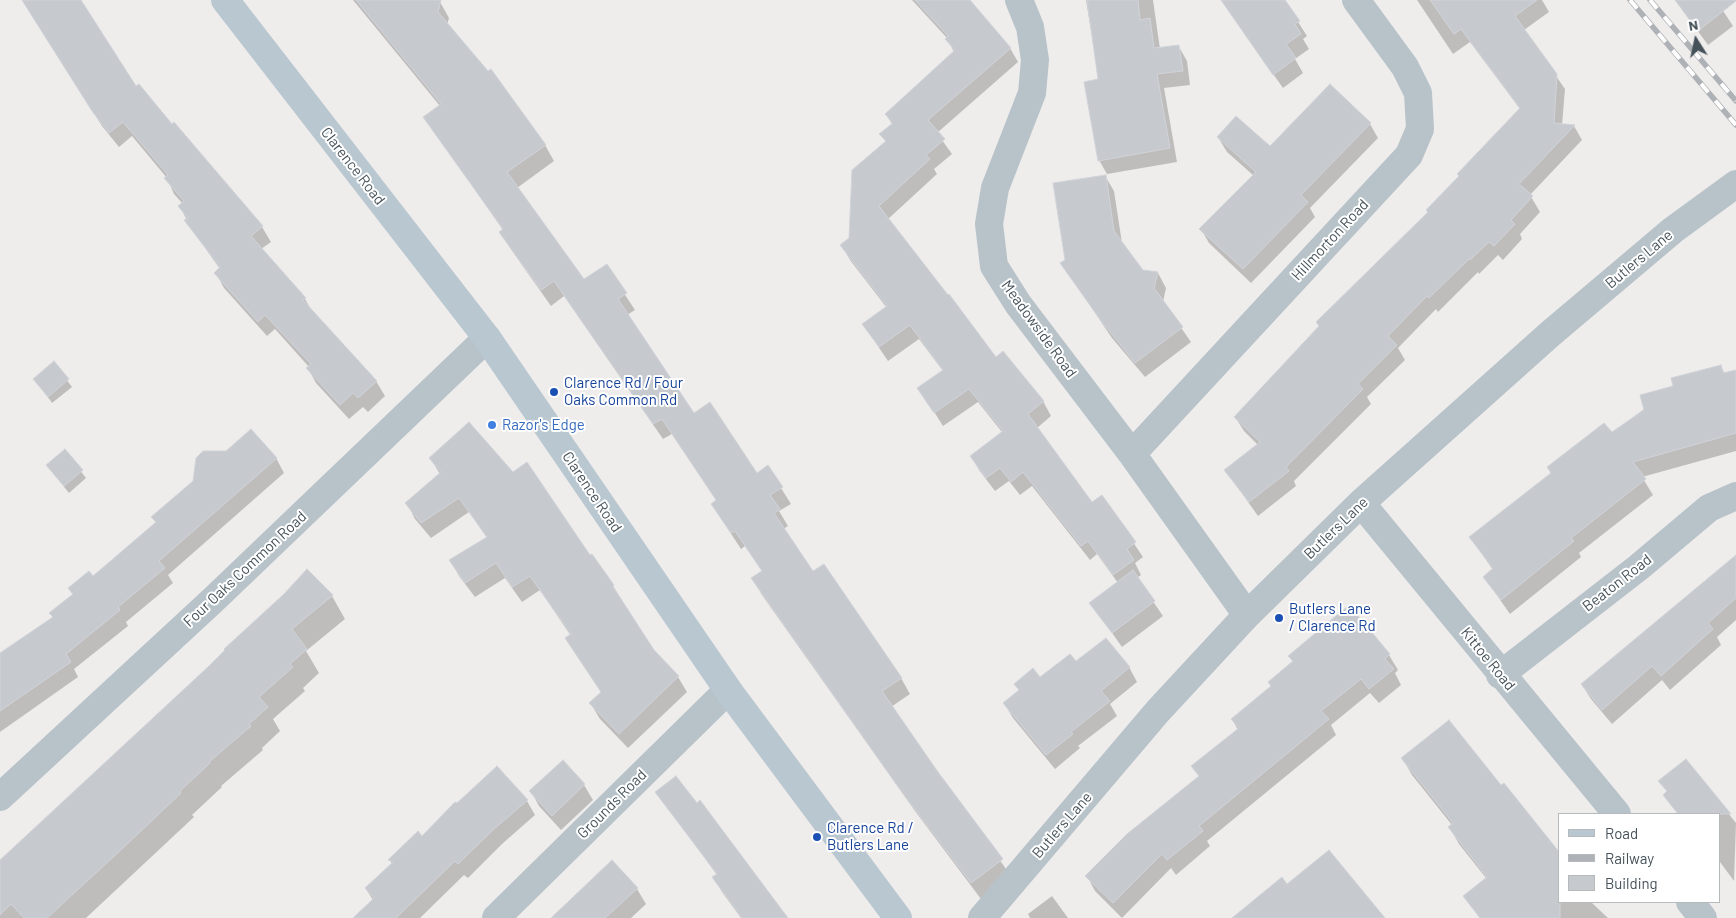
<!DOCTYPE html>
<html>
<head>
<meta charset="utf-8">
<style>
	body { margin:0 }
	#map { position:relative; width:1736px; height:918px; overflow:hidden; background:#efecec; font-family:Barlow,sans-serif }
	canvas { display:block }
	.legend { position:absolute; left:1558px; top:813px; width:162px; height:90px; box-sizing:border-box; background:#fff; border:1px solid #b5babd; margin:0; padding:6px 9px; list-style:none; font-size:15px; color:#455259 }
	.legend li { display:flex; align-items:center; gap:10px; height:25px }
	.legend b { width:25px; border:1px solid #b5babd }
	.north { position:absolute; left:1671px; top:15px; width:50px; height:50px; -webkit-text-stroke:4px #fff; paint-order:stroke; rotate:350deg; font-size:14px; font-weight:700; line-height:20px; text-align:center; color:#455259 }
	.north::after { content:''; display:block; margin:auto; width:18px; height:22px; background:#455259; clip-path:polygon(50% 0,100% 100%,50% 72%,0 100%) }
</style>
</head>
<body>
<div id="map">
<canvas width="1736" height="918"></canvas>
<ul class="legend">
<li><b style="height:6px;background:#b9c7d0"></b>Road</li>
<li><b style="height:6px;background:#aeb2b6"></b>Railway</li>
<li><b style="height:14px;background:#c6cacf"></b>Building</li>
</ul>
<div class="north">N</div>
</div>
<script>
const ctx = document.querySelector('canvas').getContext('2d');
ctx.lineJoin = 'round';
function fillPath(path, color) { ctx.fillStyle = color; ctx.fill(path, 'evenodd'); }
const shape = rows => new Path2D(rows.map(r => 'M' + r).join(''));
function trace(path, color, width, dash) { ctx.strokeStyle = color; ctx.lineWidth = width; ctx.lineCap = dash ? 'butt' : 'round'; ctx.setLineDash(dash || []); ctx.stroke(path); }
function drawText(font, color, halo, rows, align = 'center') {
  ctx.font = font + ' Barlow,sans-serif'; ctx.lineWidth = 4; ctx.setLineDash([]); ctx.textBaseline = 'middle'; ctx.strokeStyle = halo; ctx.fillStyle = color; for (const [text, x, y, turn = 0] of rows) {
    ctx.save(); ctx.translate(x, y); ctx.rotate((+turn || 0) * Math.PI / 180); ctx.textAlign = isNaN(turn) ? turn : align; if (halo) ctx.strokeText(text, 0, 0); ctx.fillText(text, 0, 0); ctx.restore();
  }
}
const shadow = shape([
	[22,0,79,0,135,88,262,227,271,242,261,249,305,299,313,313,376,381,385,396,368,412,363,407,349,419,316,383,308,368,309,367,275,329,267,336,224,288,216,273,220,269,186,221,187,220,180,207,183,204,174,194,167,178,132,136,119,147,102,126],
	[353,0,428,0,440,2,449,18,447,25,545,145,554,161,517,188,584,281,606,266,635,310,627,315,694,415,757,474,781,488,791,504,779,511,788,526,783,529,813,573,901,678,910,694,891,707,1011,876,981,899,915,811,762,595,753,579,763,572,745,546,741,549,722,520,712,504,717,501,672,434,663,439,564,296,551,306,510,248,500,232,503,230,425,118,440,106],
	[912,0,954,0,1010,48,1018,62,937,133,952,154,934,169,937,174,887,220,996,359,1043,401,1051,416,1037,428,1092,503,1102,496,1143,557,1135,563,1141,575,1137,578,1163,616,1122,647,1091,603,1118,583,1097,554,1090,560,1032,486,1020,495,1009,481,995,491,979,470,971,456,1002,432,978,402,943,426,919,388,943,371,919,339,888,361,863,324,887,308,850,260,842,246,850,239,886,143,881,134,892,124,886,114,954,52,947,38],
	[1086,0,1153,0,1160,49,1179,47,1187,61,1190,85,1164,88,1177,162,1107,174,1099,160,1099,80],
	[1221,0,1284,0,1307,36,1303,39,1309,49,1295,59,1303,73,1283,88],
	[1417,0,1542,0,1549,12,1524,30,1565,89,1562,125,1574,126,1582,140,1530,195,1540,212,1520,234,1522,239,1503,260,1498,255,1479,274,1478,272,1438,312,1436,309,1398,348,1405,360,1367,397,1371,404,1294,481,1296,486,1258,516,1226,471,1258,445,1244,431,1235,417,1429,212,1520,109,1470,42,1453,54],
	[1675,0,1716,0,1733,26,1708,45],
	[1370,124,1378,138,1310,208,1315,217,1251,283,1209,243,1201,229,1254,176,1227,152,1218,137,1270,148],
	[1105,176,1114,191,1122,243,1142,271,1158,273,1166,288,1163,302,1191,342,1145,377,1112,338,1062,264,1066,261],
	[54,363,72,387,52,403,35,379],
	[1721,366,1725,374,1736,371,1736,451,1642,477,1653,495,1579,553,1581,557,1510,614,1484,577,1493,570,1470,537,1674,387],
	[65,451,86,478,69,493,47,466],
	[276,458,284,473,168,575,173,583,126,622,128,626,74,669,78,677,0,732,0,654,54,618,73,595,69,589,92,577,156,524,153,517],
	[430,458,589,557,613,586,654,650,678,677,687,692,628,748,600,719,591,704,602,693,566,639,571,636,540,590,522,602,505,578,475,597,459,576,451,561,487,538,469,512,431,538,415,519,407,503,440,474],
	[1736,560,1736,620,1717,637,1721,645,1670,690,1662,680,1612,724,1591,699,1582,685],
	[332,596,345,619,306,651,319,673,303,688,305,691,273,719,280,731,262,748,263,750,221,786,222,787,192,815,194,817,86,918,0,918,0,862],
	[1349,606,1389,655,1398,670,1395,673,1401,685,1379,703,1370,693,1331,725,1336,735,1207,841,1210,846,1176,875,1171,868,1122,918,1095,891,1087,876,1200,778,1193,766,1238,730,1232,719,1272,686,1293,663,1290,656],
	[1076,663,1129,667,1137,682,1110,704,1117,716,1078,746,1080,748,1055,769,1013,718,1004,703,1040,679],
	[1403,759,1560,902,1591,902,1608,918,1526,918,1506,903,1459,844,1450,828,1452,825,1412,775],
	[1686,761,1736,823,1734,881,1720,862,1720,814,1683,814,1660,781],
	[563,762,584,785,593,800,561,830,539,806,531,791],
	[657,792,787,918,741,918,722,892,714,878,717,875],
	[527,801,535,815,502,844,468,878,464,875,420,918,354,918,373,900,366,889,392,864,390,860,422,837],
	[637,889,646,904,631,918,552,918],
	[1052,896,1068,918,1030,918,1028,914]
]);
const building = shape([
	[22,0,81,0,136,86,139,84,172,124,174,122,263,226,251,236,306,298,303,300,377,381,358,398,353,393,340,405,306,368,311,364,265,315,258,322,214,273,220,267,184,220,188,218,178,206,184,201,164,178,168,175,123,122,109,133,92,111,22,0],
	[356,0,441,0,438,12,488,71,491,69,546,145,507,172,584,279,607,264,627,293,618,299,694,413,710,402,757,473,768,465,783,487,770,495,780,509,774,513,813,571,824,564,902,678,882,691,938,772,1003,859,971,883,904,795,751,578,762,571,735,531,731,533,711,504,716,500,662,419,653,424,554,281,541,290,499,232,503,229,423,117,441,104,356,0],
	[915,0,970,0,1011,48,928,120,945,139,926,155,930,159,879,206,948,295,949,294,996,357,1003,351,1044,401,1028,414,1092,502,1102,495,1136,542,1127,549,1134,560,1113,575,1088,541,1081,546,1023,472,1011,482,1000,468,986,478,970,456,1003,431,969,389,934,413,917,388,943,370,910,325,879,347,862,324,887,306,840,245,849,238,852,170,886,141,879,134,893,123,885,114,955,50,945,39,948,36,915,0],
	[1087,0,1138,0,1140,20,1150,18,1154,48,1179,45,1183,71,1157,74,1170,148,1098,161,1084,82,1098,79,1087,0],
	[1221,0,1285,0,1300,21,1295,24,1301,34,1286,44,1296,58,1273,75,1221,0],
	[1430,0,1537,0,1515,16,1557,74,1554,123,1575,125,1519,184,1533,196,1511,220,1515,224,1494,246,1489,242,1470,260,1469,259,1429,298,1427,296,1388,336,1397,345,1358,384,1363,389,1286,467,1289,471,1249,502,1224,470,1260,442,1234,417,1319,326,1316,322,1428,212,1426,210,1459,176,1457,174,1520,108,1461,29,1454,34,1430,0],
	[1675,0,1736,0,1736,1,1698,31,1675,0],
	[1330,84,1371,123,1301,195,1308,202,1243,269,1199,229,1256,172,1217,137,1236,116,1270,146,1330,84],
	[1106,175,1114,231,1143,270,1158,272,1154,288,1183,327,1135,363,1102,322,1060,263,1065,260,1053,183,1106,175],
	[54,361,69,379,48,397,33,379,54,361],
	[1721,365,1723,373,1736,370,1736,433,1633,462,1646,479,1571,538,1574,541,1501,600,1483,577,1493,568,1469,537,1551,473,1547,467,1604,423,1612,432,1644,410,1640,395,1673,386,1671,378,1721,365],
	[469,422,513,472,527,462,590,555,592,554,614,585,613,587,654,650,679,676,619,734,589,703,601,692,565,638,571,634,530,576,512,587,496,563,465,583,449,560,487,537,459,498,421,523,405,503,441,472,429,458,469,422],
	[251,429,277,458,159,561,165,568,118,607,120,610,66,654,71,662,0,711,0,653,53,617,49,613,73,594,68,588,89,571,93,576,156,522,151,517,193,481,196,458,203,451,226,451,251,429],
	[65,449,83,470,64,486,46,465,65,449],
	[1736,555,1736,598,1708,623,1713,629,1661,676,1652,666,1602,710,1581,684,1736,555],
	[307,569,333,595,292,629,307,649,290,664,293,667,259,697,268,707,249,724,251,726,209,762,210,763,180,791,181,793,123,848,47,918,24,918,11,904,0,915,0,860,209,666,225,650,224,649,284,594,307,569],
	[1133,570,1155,601,1112,633,1089,603,1133,570],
	[1349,605,1390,654,1385,659,1394,669,1369,689,1361,679,1321,711,1329,719,1199,826,1203,831,1167,860,1162,854,1113,903,1085,876,1127,834,1199,776,1191,766,1239,728,1231,719,1271,686,1268,682,1293,661,1288,656,1349,605],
	[1106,638,1130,667,1101,691,1110,701,1071,732,1073,734,1046,755,1003,703,1019,690,1014,684,1033,668,1040,677,1070,654,1076,661,1106,638],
	[1449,720,1501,785,1504,783,1560,853,1560,918,1480,918,1463,896,1487,877,1448,827,1453,823,1401,758,1449,720],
	[1686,759,1731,814,1678,814,1663,795,1667,791,1658,781,1686,759],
	[563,760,585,784,552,816,529,791,563,760],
	[497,766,528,800,494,829,458,864,455,861,396,918,353,918,374,898,365,888,393,862,388,860,418,831,422,836,455,802,457,803,497,766],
	[676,776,697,803,700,800,788,918,742,918,712,877,717,874,655,792,676,776],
	[1329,850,1385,918,1232,918,1282,877,1287,884,1329,850],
	[612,860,638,888,605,918,551,918,612,860]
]);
const street = shape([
	[1019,0,1030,27,1035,60,1032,93,995,188,989,224,994,266,1018,304,1132,454,1247,615],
	[1132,454,1409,155,1420,129,1418,93,1405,67,1356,0],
	[1361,503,1617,814],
	[1500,675,1639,567,1709,508,1736,496],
	[0,797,212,601,487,338],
	[1690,902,1703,918],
	[496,918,728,690],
	[982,918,1158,711,1247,615,1361,503,1550,334,1673,230,1736,184]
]);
const secondary = shape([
	[225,0,487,338,728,690,898,918]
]);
const rail = shape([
	[1630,0,1736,125],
	[1650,0,1736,101]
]);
const markers = [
	[554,392,5,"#1a4fb4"],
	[492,425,5,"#3f7fe0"],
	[1279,618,5,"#1a4fb4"],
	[817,837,5,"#1a4fb4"]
];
const streetNames = [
	["Clarence Road",353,166,52],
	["Hillmorton Road",1330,240,-47],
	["Butlers Lane",1639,259,-40],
	["Meadowside Road",1039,329,54],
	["Clarence Road",592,492,56],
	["Butlers Lane",1336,528,-44],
	["Four Oaks Common Road",245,569,-43],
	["Beaton Road",1617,583,-38],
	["Kittoe Road",1488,659,51],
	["Grounds Road",612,804,-45],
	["Butlers Lane",1062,825,-49]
];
const transitNames = [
	["Clarence Rd / Four",564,383],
	["Oaks Common Rd",564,400],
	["Butlers Lane",1289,609],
	["/ Clarence Rd",1289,626],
	["Clarence Rd /",827,828],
	["Butlers Lane",827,845]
];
const shopNames = [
	["Razor's Edge",502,425]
];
fillPath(shadow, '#0003');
fillPath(building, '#c6cacf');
trace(building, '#d0d3d8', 1);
trace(street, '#b7c3c9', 28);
trace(secondary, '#b9c7d0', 28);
trace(rail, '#aeb2b6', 5.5);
trace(rail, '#fff', 4, [11]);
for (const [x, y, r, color] of markers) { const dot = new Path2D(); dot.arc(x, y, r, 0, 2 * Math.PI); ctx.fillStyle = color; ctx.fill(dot); trace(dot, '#fff', 2); }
drawText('15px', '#455259', '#fff', streetNames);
drawText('15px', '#164399', '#fff', transitNames, 'left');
drawText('15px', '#366cbe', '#fff', shopNames, 'left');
</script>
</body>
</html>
